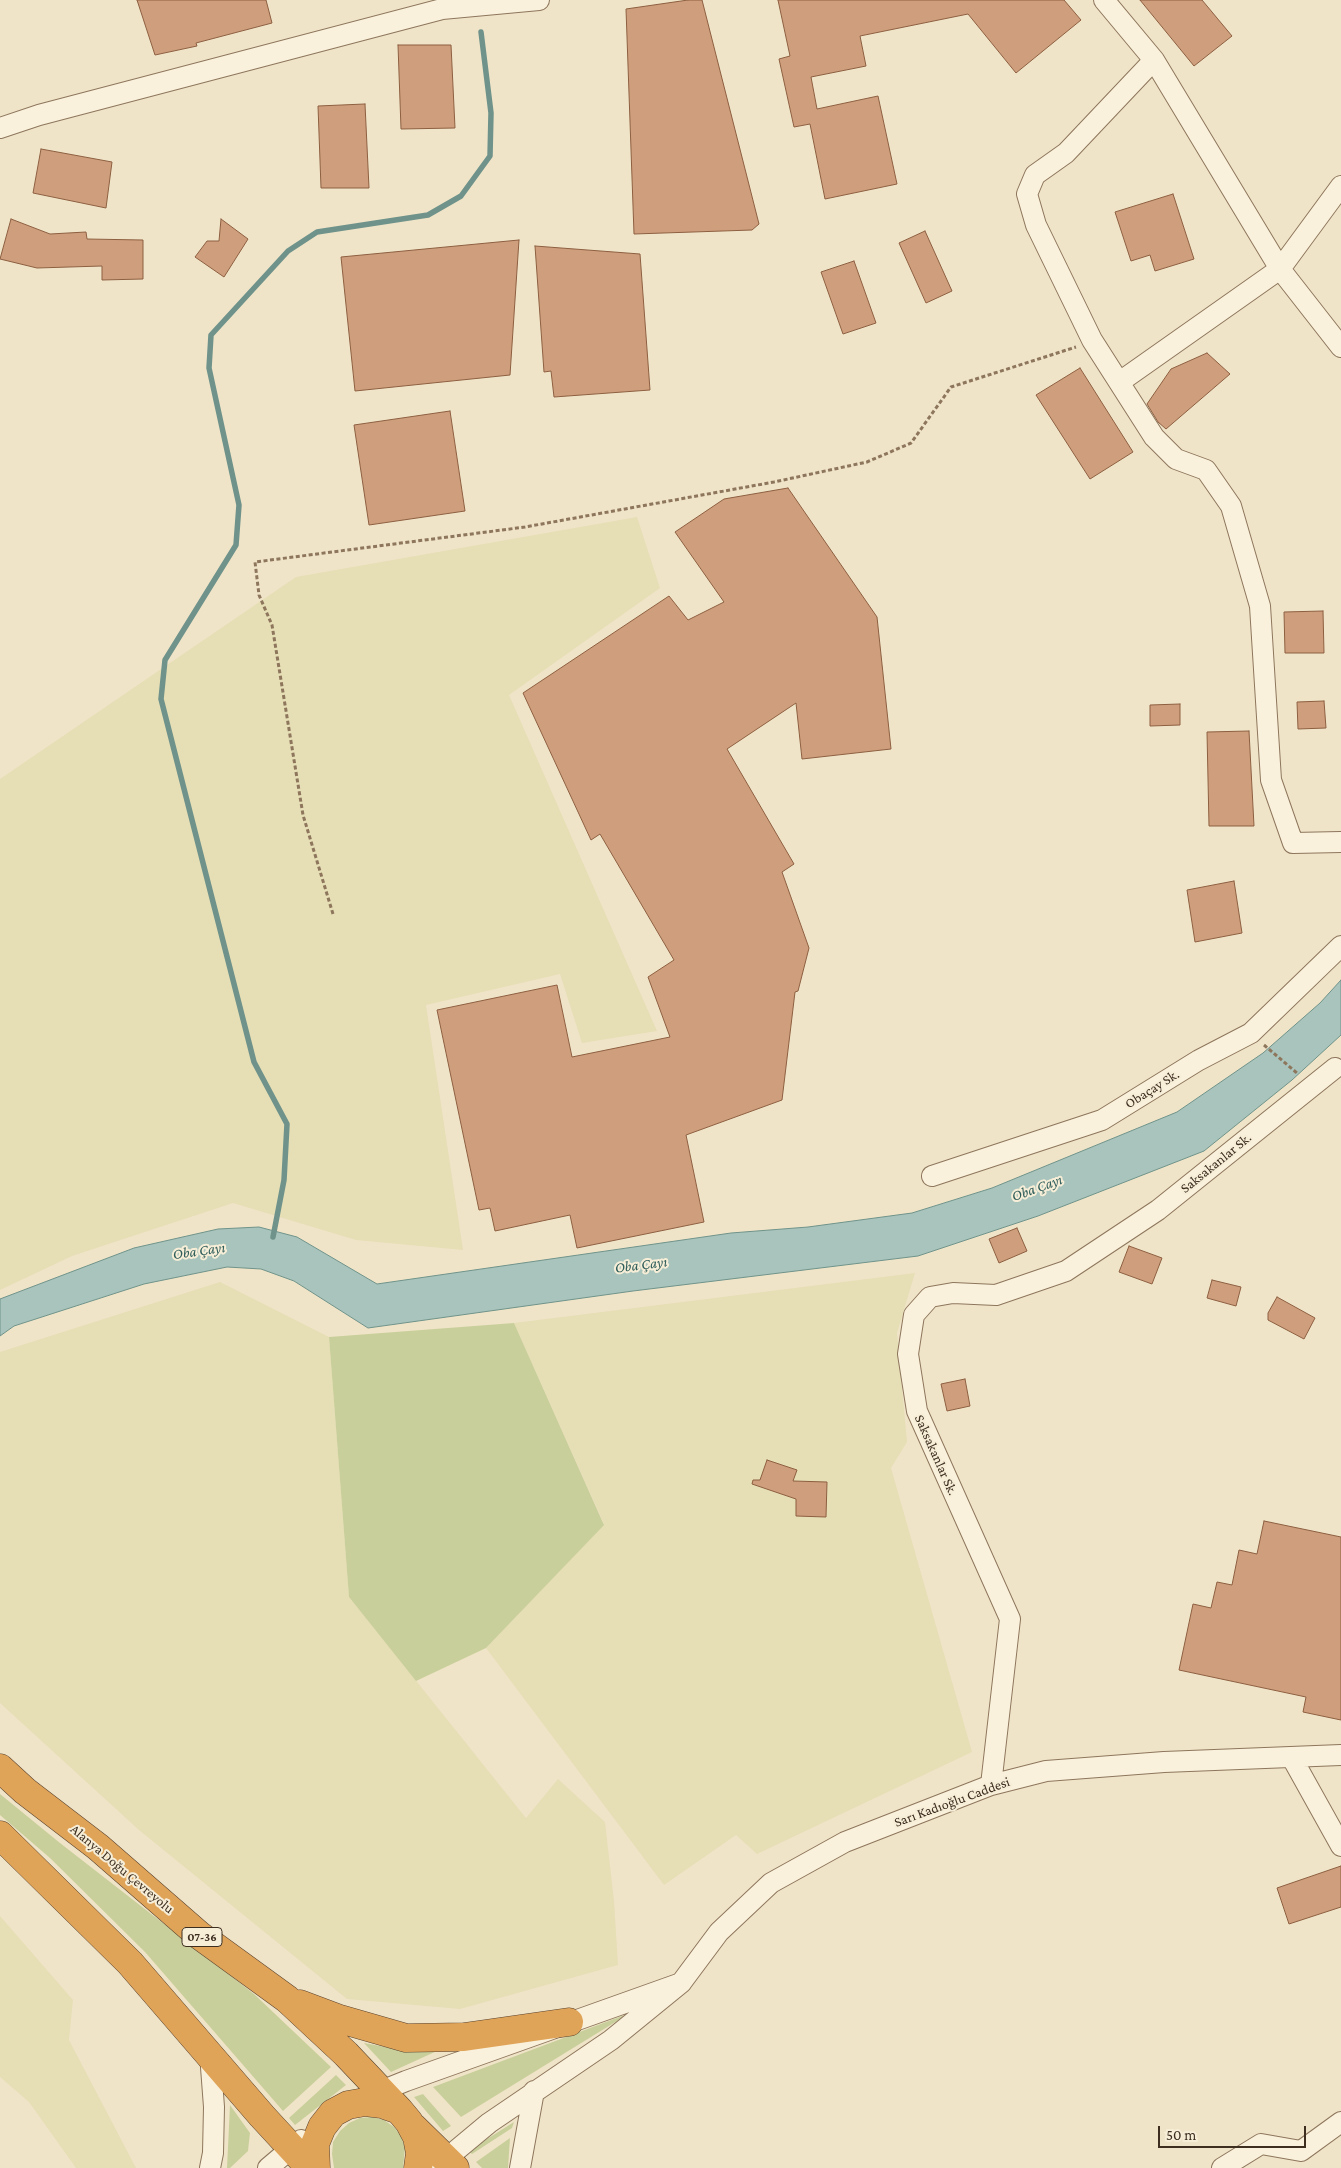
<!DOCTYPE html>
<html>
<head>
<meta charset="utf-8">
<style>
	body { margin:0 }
	#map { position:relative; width:1341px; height:2168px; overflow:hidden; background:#f0e4c8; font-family:"Crimson Pro",serif }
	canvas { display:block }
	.scale { position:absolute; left:1158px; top:2126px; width:148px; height:22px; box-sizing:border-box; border:2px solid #3d2e20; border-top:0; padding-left:6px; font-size:15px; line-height:18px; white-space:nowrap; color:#3d2e20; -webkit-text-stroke:4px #f7eed8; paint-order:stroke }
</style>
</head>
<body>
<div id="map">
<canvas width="1341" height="2168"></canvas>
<div class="scale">50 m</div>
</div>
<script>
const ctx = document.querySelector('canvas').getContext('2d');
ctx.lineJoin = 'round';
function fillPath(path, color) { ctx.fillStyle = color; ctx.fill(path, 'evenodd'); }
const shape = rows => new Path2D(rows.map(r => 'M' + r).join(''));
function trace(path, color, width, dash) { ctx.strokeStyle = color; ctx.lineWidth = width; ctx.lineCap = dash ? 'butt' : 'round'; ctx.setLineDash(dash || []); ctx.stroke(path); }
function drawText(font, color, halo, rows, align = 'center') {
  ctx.font = font + ' "Crimson Pro",serif'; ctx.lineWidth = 4; ctx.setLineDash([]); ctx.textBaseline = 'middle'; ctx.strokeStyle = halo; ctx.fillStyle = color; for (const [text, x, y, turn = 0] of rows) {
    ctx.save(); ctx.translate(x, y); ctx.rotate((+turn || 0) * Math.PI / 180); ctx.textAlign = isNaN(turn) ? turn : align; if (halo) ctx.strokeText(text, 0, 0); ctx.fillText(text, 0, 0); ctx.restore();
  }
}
const farmland = shape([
	[637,517,660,588,509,695,657,1031,582,1043,560,974,426,1005,463,1250,356,1240,233,1203,72,1256,0,1290,0,779,296,577],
	[915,1273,897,1333,907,1442,891,1468,972,1752,757,1854,736,1835,664,1885,486,1648,604,1524,514,1323],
	[220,1282,329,1337,349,1597,526,1818,558,1779,605,1822,614,1901,618,1965,460,2009,347,1999,139,1830,0,1703,0,1352],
	[0,1916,73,2000,69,2040,136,2168,76,2168,29,2102,0,2077]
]);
const green = shape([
	[514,1323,604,1525,486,1648,416,1681,349,1597,329,1337],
	[0,1794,60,1843,254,1994,331,2067,283,2111,145,1952,50,1858,0,1815],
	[630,2013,461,2117,433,2087],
	[364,2043,402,2050,437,2051,391,2072],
	[336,2075,346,2085,295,2125,289,2118],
	[423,2094,451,2126,443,2131,414,2097],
	[230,2105,250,2133,248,2151,230,2168,227,2168],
	[372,2117,384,2120,394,2127,401,2136,405,2148,403,2168,334,2168,332,2154,333,2142,340,2131,349,2123,360,2118],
	[514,2122,512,2128,472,2154,468,2151],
	[510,2138,508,2168,482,2168,476,2162]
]);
const water = shape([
	[1341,980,1341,1035,1292,1080,1204,1151,1038,1216,918,1256,633,1291,368,1328,294,1281,261,1269,227,1267,144,1284,14,1326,0,1336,0,1299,134,1248,218,1229,259,1227,297,1237,377,1284,731,1233,808,1227,912,1213,992,1188,1177,1112,1263,1053,1320,1003,1341,980]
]);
const stream = shape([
	[273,1237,284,1180,287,1124,254,1062,161,699,165,660,236,545,239,505,209,368,211,335,288,251,317,232,428,215,461,196,490,156,491,113,481,32]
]);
const building = shape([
	[137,0,266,0,272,23,196,43,197,46,155,55,137,0],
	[688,0,702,0,759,224,752,230,634,234,626,9,688,0],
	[778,0,1064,0,1081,20,1016,73,968,14,860,36,866,66,811,77,817,109,878,96,897,184,825,199,810,124,794,127,779,59,790,56,778,0],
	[1140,0,1202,0,1232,36,1194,66,1140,0],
	[398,45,451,45,455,128,401,129,398,45],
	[365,104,369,188,321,188,318,106,365,104],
	[41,149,112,162,106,208,33,193,41,149],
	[1173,194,1194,259,1155,271,1150,255,1131,261,1115,212,1173,194],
	[11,219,50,234,86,232,87,239,143,240,143,279,102,280,102,266,37,268,0,259,11,219],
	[221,219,248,239,224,277,195,257,207,241,219,241,221,219],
	[925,231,952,291,926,303,899,243,925,231],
	[519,240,510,375,355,391,341,257,519,240],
	[535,246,640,254,650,390,554,397,551,371,544,372,535,246],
	[854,261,876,323,843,334,821,272,854,261],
	[1207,353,1230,374,1166,429,1158,422,1147,404,1171,369,1207,353],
	[1080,368,1133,452,1090,479,1036,395,1080,368],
	[450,411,465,511,369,525,354,425,450,411],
	[788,488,877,617,891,749,802,759,796,703,727,749,794,864,782,872,809,948,798,991,795,992,782,1100,686,1135,704,1222,577,1248,570,1215,495,1231,490,1208,479,1210,437,1010,557,985,572,1057,670,1037,648,977,674,960,600,834,591,840,523,693,669,596,688,620,724,602,675,532,724,499,788,488],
	[1323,611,1324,653,1285,653,1284,612,1323,611],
	[1324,701,1326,728,1298,729,1297,702,1324,701],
	[1180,704,1180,725,1150,726,1150,705,1180,704],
	[1249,731,1254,826,1209,826,1207,732,1249,731],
	[1234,881,1242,933,1195,942,1187,890,1234,881],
	[1017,1228,1027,1251,999,1263,989,1239,1017,1228],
	[1129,1246,1162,1258,1152,1284,1119,1272,1129,1246],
	[1212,1280,1241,1287,1236,1306,1207,1298,1212,1280],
	[1277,1297,1315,1318,1304,1339,1268,1320,1268,1313,1277,1297],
	[965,1379,970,1406,947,1411,941,1384,965,1379],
	[767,1460,797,1470,793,1481,827,1482,826,1517,796,1516,796,1499,752,1484,753,1480,760,1480,767,1460],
	[1264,1521,1341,1537,1341,1720,1303,1712,1306,1697,1179,1670,1193,1604,1211,1608,1217,1582,1232,1585,1239,1550,1257,1554,1264,1521],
	[1341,1866,1341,1907,1289,1924,1277,1888,1341,1866]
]);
const path = shape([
	[333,914,303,815,272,625,259,595,255,562,525,527,774,482,867,462,911,443,951,387,1076,347],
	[1264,1045,1297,1073]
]);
const minor = shape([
	[1104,0,1154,60,1280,269,1121,381],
	[1154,60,1066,153,1035,175,1027,194,1036,225,1092,340,1154,437,1176,459,1206,470,1231,506,1260,606,1271,780,1293,843,1341,842],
	[0,128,39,115,442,9,539,0],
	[1341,186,1280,269,1341,347],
	[932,1176,1102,1120,1199,1060,1251,1033,1341,946],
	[1292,1758,1341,1846],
	[991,1785,1010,1619,917,1411,908,1354,914,1315,930,1297,953,1293,996,1295,1066,1271,1158,1210,1335,1068],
	[681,1983,719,1932,771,1883,845,1842,991,1785,1046,1771,1164,1762,1341,1755],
	[210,2054,214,2107,213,2153,210,2168],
	[371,2095,406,2081,681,1983,611,2040,489,2123,435,2168],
	[268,2168,301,2140],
	[520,2168,534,2091],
	[1222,2168,1261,2144,1301,2151,1341,2122]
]);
const highway = shape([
	[0,1768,25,1791,98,1847,199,1935,287,1999,346,2054,399,2110],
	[0,1835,130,1963,262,2116,310,2168],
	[300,2004,340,2019,406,2038,464,2037,569,2022],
	[413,2127,455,2168],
	[316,2168,315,2144,322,2127,333,2113,348,2105,365,2102,382,2104,399,2110,409,2122,417,2137,420,2153,418,2168]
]);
const shields = [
	[202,1937,40]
];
const shieldNames = [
	["07-36",202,1937]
];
const streetNames = [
	["Obaçay Sk.",1152,1089,-32],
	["Saksakanlar Sk.",1216,1163,-39],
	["Saksakanlar Sk.",936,1455,66],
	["Sarı Kadıoğlu Caddesi",952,1802,-20],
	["Alanya Doğu Çevreyolu",122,1869,40]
];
const waterNames = [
	["Oba Çayı",1037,1188,-20],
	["Oba Çayı",199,1251,-8],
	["Oba Çayı",641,1265,-7]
];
fillPath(farmland, '#e6deb5');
fillPath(green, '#c9cf9b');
fillPath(water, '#a9c4bc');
trace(water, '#6f938a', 1);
trace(stream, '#6f938a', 5.5);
fillPath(building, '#cf9f7d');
trace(building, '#8d5f41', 1);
trace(minor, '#8d765c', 22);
trace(highway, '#5b4430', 29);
trace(path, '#8d765c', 3, [4, 2.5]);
trace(minor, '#faf1dc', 20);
trace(highway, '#e0a458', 28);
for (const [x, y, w] of shields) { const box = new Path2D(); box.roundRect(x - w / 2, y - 9.5, w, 19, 4); ctx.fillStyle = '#f7eed8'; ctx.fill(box); trace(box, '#3d2e20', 1); }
drawText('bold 12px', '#3d2e20', null, shieldNames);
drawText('14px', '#3d2e20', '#f7eed8', streetNames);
drawText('italic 15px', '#2f5d5a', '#f7eed8', waterNames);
</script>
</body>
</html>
